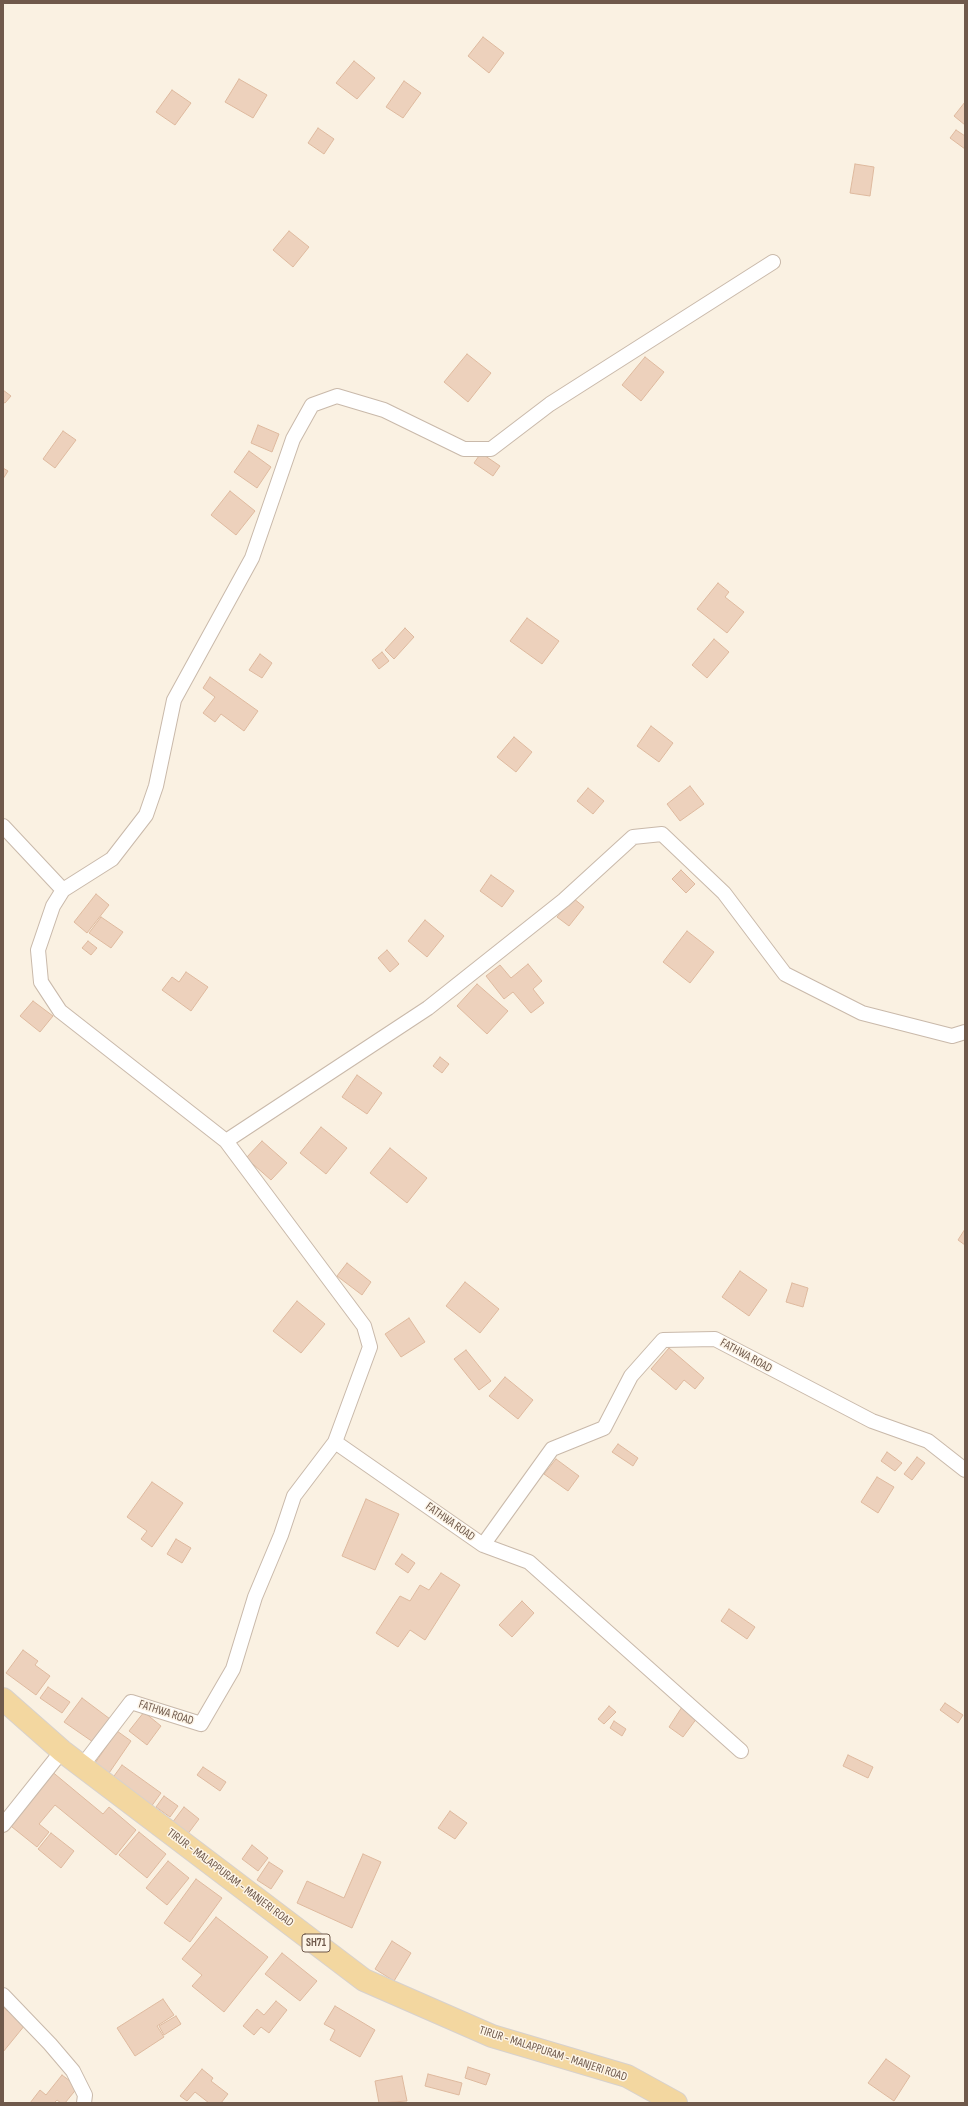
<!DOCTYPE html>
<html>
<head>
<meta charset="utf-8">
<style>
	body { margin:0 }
	#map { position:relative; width:968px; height:2106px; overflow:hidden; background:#faf1e2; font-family:"Sofia Sans Condensed",sans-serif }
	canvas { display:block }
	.frame { position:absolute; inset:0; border:4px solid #6f594b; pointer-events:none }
</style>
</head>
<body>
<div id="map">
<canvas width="968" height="2106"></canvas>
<div class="frame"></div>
</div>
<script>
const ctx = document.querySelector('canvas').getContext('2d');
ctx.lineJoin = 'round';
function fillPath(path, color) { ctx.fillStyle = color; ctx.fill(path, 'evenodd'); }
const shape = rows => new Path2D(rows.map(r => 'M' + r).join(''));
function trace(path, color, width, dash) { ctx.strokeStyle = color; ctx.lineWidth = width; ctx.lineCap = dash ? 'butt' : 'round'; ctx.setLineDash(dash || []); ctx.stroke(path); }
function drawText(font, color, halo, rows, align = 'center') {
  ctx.font = font + ' "Sofia Sans Condensed",sans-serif'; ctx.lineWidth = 3; ctx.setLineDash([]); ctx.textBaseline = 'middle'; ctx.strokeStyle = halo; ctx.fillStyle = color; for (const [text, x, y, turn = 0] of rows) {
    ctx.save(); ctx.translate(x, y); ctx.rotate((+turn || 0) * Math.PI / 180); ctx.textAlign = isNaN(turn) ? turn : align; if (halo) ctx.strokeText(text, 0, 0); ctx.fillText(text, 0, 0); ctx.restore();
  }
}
const building = shape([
	[483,37,504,53,489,73,468,56,483,37],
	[354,61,375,78,357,99,336,83,354,61],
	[239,79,267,95,253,118,225,102,239,79],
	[404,81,421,93,403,118,386,107,404,81],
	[172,90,191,103,175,125,156,112,172,90],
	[965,102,965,125,954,116,965,102],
	[318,128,334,139,324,154,308,143,318,128],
	[956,130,965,136,965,149,950,138,956,130],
	[855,164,874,167,870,196,850,193,855,164],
	[289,231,309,247,293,267,273,250,289,231],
	[467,354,491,373,468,402,444,382,467,354],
	[645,357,664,372,641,401,622,385,645,357],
	[3,390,11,396,5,403,3,402,3,390],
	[258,425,279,434,272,452,251,443,258,425],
	[63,431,76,440,55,468,43,459,63,431],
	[249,451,271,467,257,488,234,472,249,451],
	[481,453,500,466,493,476,474,463,481,453],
	[3,468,8,471,3,479,3,468],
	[230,491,255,511,236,535,211,515,230,491],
	[718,583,729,592,725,597,744,612,727,633,697,609,718,583],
	[527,618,559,641,542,664,510,641,527,618],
	[405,628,414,637,394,659,385,650,405,628],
	[714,639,729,652,707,678,692,665,714,639],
	[382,652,389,661,379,669,372,660,382,652],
	[260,654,272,663,262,678,249,670,260,654],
	[210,677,258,711,244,731,221,714,215,722,203,713,215,697,203,688,210,677],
	[651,726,673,743,659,762,637,746,651,726],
	[514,737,532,752,516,772,497,757,514,737],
	[690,786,704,804,680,821,667,804,690,786],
	[588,788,604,801,593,814,577,801,588,788],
	[681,870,695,884,686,893,672,879,681,870],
	[491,875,514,891,502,907,480,891,491,875],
	[96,894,109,905,87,933,74,922,96,894],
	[573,898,584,907,569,926,557,917,573,898],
	[101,917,123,932,111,948,89,933,101,917],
	[425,920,444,936,427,957,408,941,425,920],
	[687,931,714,952,690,983,663,962,687,931],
	[88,941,97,948,91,955,82,948,88,941],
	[387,950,399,964,390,972,378,958,387,950],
	[528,964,542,981,533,989,544,1003,531,1013,513,992,504,999,486,976,500,965,511,978,528,964],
	[186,972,208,987,191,1011,162,990,172,977,179,982,186,972],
	[477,984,508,1011,487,1034,457,1006,477,984],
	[33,1001,53,1016,40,1032,20,1016,33,1001],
	[440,1057,449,1064,442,1073,433,1066,440,1057],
	[357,1075,382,1093,367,1114,342,1097,357,1075],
	[321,1127,347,1148,326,1174,300,1153,321,1127],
	[262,1141,287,1163,271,1180,246,1158,262,1141],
	[390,1148,427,1178,407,1203,370,1173,390,1148],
	[965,1229,965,1245,958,1240,965,1229],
	[347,1263,371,1282,362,1295,337,1276,347,1263],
	[740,1271,767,1290,749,1316,722,1297,740,1271],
	[465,1282,499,1309,480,1333,446,1306,465,1282],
	[792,1283,808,1288,803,1307,786,1302,792,1283],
	[297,1301,325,1324,301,1353,273,1331,297,1301],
	[409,1318,425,1342,401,1357,385,1334,409,1318],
	[669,1348,704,1378,695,1389,684,1380,676,1390,651,1369,669,1348],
	[466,1350,491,1381,479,1390,454,1359,466,1350],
	[505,1377,533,1400,518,1419,489,1396,505,1377],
	[618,1444,638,1458,633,1466,612,1452,618,1444],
	[887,1452,902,1463,895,1471,881,1461,887,1452],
	[917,1457,925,1463,912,1480,904,1474,917,1457],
	[556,1459,579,1476,568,1491,544,1474,556,1459],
	[877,1477,894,1487,878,1513,861,1502,877,1477],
	[152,1482,183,1503,152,1547,141,1539,147,1531,127,1517,152,1482],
	[366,1499,399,1514,375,1570,342,1556,366,1499],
	[176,1539,191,1548,182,1563,167,1554,176,1539],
	[402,1554,415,1563,408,1573,395,1564,402,1554],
	[441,1573,460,1585,425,1640,410,1630,398,1647,376,1633,400,1596,410,1601,420,1585,429,1590,441,1573],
	[522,1601,534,1613,512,1637,499,1625,522,1601],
	[729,1609,755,1627,747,1639,721,1621,729,1609],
	[23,1650,38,1661,35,1665,50,1676,36,1695,6,1673,23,1650],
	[48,1687,70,1702,62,1713,40,1698,48,1687],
	[82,1698,110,1719,93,1742,64,1722,82,1698],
	[945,1703,963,1715,958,1723,940,1710,945,1703],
	[609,1706,616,1712,604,1724,598,1719,609,1706],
	[682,1707,697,1718,683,1737,669,1727,682,1707],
	[144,1712,161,1726,147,1745,129,1731,144,1712],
	[614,1721,626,1729,622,1736,610,1728,614,1721],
	[117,1731,131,1741,107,1776,93,1766,117,1731],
	[848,1755,873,1767,868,1778,843,1766,848,1755],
	[122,1765,161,1793,148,1811,109,1783,122,1765],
	[203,1767,226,1782,220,1791,197,1775,203,1767],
	[50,1770,103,1814,109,1807,136,1830,116,1855,55,1805,39,1824,49,1832,37,1847,7,1823,50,1770],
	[164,1796,178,1806,170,1817,156,1807,164,1796],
	[184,1807,199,1819,187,1835,172,1823,184,1807],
	[450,1811,467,1823,455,1839,438,1828,450,1811],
	[139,1832,166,1854,147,1878,119,1855,139,1832],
	[51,1833,74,1851,61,1868,38,1849,51,1833],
	[252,1845,268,1858,258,1871,242,1859,252,1845],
	[363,1854,381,1862,352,1928,297,1903,307,1881,344,1898,363,1854],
	[168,1861,189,1878,167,1905,146,1888,168,1861],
	[269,1862,283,1871,271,1889,257,1880,269,1862],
	[196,1879,222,1898,190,1942,164,1923,196,1879],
	[216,1917,268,1957,224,2012,192,1986,202,1975,182,1959,216,1917],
	[392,1941,411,1953,394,1981,375,1969,392,1941],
	[282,1953,317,1981,300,2001,265,1974,282,1953],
	[163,1999,174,2015,157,2026,164,2037,135,2056,117,2028,163,1999],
	[276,2001,287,2010,269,2033,261,2027,254,2035,243,2026,257,2009,264,2015,276,2001],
	[335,2006,375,2030,360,2057,330,2040,335,2030,324,2024,335,2006],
	[3,2007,25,2025,3,2052,3,2007],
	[176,2016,181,2024,164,2035,159,2026,176,2016],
	[886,2059,910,2076,894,2101,868,2083,886,2059],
	[468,2067,490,2074,486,2085,465,2078,468,2067],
	[202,2069,213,2078,211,2081,228,2094,221,2103,209,2103,195,2092,187,2101,180,2096,202,2069],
	[428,2074,462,2083,459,2095,425,2086,428,2074],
	[62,2075,78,2087,65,2103,61,2103,57,2100,54,2103,30,2103,40,2090,46,2095,62,2075],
	[402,2076,407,2101,379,2103,375,2081,402,2076]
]);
const street = shape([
	[3,826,63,890],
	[226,1141,428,1008,564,900,633,837,662,834,724,893,785,974,862,1013,952,1036,965,1032],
	[335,1442,370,1347,364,1326,226,1141,60,1011,41,982,38,950,53,906,63,890,112,859,146,815,156,786,174,700,252,558,293,439,312,405,337,396,384,410,464,449,491,449,550,404,773,262],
	[483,1545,529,1562,741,1751],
	[82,1766,131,1702,201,1724,233,1669,255,1597,281,1535,294,1496,335,1442,483,1545,552,1449,604,1428,631,1376,663,1340,715,1339,872,1421,928,1441,965,1470],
	[3,1825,62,1751],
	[3,1995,50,2044,73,2071,85,2095,84,2103]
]);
const primary = shape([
	[3,1699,62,1751,364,1980,492,2036,627,2076,676,2103]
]);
const shields = [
	[316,1943,28]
];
const shieldNames = [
	["SH71",316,1943]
];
const streetNames = [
	["FATHWA ROAD",746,1356,29],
	["FATHWA ROAD",450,1522,35],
	["FATHWA ROAD",166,1713,18],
	["TIRUR - MALAPPURAM - MANJERI ROAD",230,1878,37],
	["TIRUR - MALAPPURAM - MANJERI ROAD",553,2054,18]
];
fillPath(building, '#edd1bc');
trace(building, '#deb99e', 1);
trace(street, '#c9b9aa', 16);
trace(primary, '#d7d1cd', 24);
trace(street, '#fff', 14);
trace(primary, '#f3d7a0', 22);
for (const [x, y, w] of shields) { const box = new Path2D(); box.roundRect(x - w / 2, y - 9, w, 18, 3); ctx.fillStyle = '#fdf5e8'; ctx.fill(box); trace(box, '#6f594b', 1); }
drawText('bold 11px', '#6f594b', null, shieldNames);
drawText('12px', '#6f594b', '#fdf5e8', streetNames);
</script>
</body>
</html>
